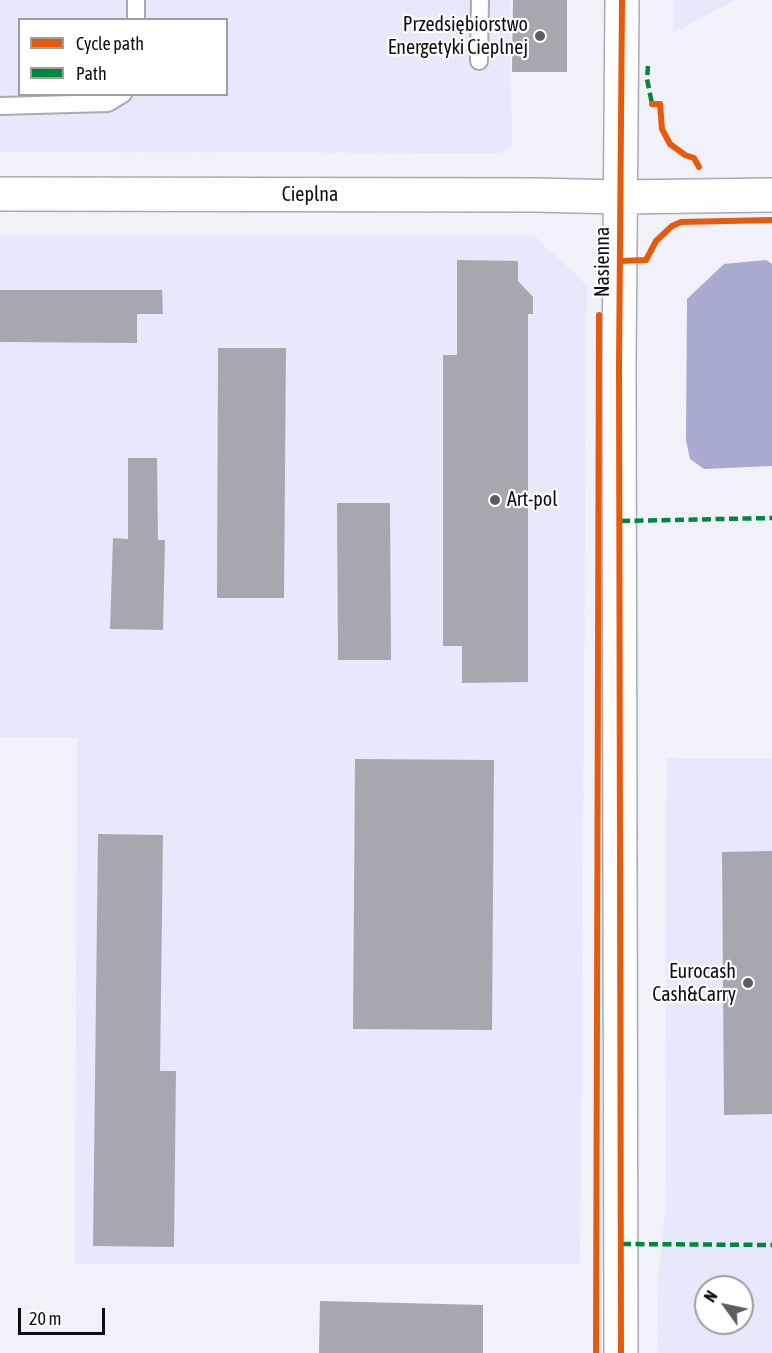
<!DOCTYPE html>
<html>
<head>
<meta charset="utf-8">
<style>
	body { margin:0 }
	#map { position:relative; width:772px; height:1353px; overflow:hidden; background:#f0f1f9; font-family:"Asap Condensed",sans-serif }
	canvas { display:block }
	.legend { position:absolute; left:18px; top:18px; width:210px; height:78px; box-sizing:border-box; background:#fff; border:2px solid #9e9ea1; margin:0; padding:8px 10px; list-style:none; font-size:18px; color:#0c0c14 }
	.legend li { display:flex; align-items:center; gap:12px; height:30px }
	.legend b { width:30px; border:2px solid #9e9ea1 }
	.north { position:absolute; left:694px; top:1275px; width:60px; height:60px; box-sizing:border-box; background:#fff; border:2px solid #9e9ea1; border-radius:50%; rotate:303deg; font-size:16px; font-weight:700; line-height:24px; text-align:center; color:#0c0c14 }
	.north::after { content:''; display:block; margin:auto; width:21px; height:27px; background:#5c5c64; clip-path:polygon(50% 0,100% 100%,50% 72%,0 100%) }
	.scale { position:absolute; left:18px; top:1308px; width:87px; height:27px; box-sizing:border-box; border:3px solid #0c0c14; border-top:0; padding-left:8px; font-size:18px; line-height:21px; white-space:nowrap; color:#0c0c14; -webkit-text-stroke:4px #fff; paint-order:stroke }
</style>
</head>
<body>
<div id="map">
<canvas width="772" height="1353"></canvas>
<ul class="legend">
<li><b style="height:8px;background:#e8590c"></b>Cycle path</li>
<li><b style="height:8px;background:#00873e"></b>Path</li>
</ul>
<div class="north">N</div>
<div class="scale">20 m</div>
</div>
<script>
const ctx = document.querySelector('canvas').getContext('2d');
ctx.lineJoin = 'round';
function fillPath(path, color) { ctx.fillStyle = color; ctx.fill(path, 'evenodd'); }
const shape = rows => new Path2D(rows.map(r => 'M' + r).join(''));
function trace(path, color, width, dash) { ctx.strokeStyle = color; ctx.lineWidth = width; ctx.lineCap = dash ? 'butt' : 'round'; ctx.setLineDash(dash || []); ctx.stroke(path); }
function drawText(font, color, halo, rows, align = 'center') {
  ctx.font = font + ' "Asap Condensed",sans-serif'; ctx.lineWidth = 4.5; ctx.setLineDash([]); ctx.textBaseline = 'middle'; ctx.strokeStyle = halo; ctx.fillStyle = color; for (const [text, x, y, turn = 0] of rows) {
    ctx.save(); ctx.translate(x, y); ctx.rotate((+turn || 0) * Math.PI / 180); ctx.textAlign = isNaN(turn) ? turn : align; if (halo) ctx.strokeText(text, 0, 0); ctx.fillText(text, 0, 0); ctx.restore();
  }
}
const built = shape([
	[0,0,510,0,512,144,501,153,0,152],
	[20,20,226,20,226,94,20,94],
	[673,0,735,0,673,33],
	[0,235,533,235,587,285,580,1264,75,1264,77,738,0,737],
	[667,758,772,759,772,1353,658,1353,657,1288,665,1211],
	[706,1287,742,1287,742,1323,706,1323]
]);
const water = shape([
	[766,260,772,264,772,466,704,469,690,459,686,440,687,299,724,264]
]);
const building = shape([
	[513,0,567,0,567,72,512,72],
	[457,260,518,261,518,281,533,297,533,314,528,314,528,682,462,683,462,646,443,646,443,355,457,355],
	[0,290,162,290,163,314,137,314,137,343,0,342],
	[218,348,286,348,284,598,217,598],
	[128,458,157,458,158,540,165,540,163,630,110,629,113,538,128,539],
	[337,503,390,503,391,660,338,660],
	[355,759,494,760,492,1030,353,1029],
	[98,834,163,835,160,1071,176,1071,174,1247,93,1246],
	[772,851,772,1114,724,1115,722,852],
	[320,1301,483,1305,483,1353,319,1353]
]);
const service = shape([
	[136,0,136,20],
	[479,61,480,0],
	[0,106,108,103,123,94]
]);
const minor = shape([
	[0,194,535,195,620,197,772,195],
	[621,1353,619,365,622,0]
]);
const quiet = shape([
	[648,66,647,79,652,104],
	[621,521,772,518],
	[622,1244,772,1245]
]);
const cycleway = shape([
	[652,104,660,104,662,129,670,144,685,155,694,158,699,167],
	[620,261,646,260,656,241,672,226,681,222,772,220],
	[596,1353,599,315],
	[621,1353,619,365,622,0]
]);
const markers = [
	[540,36,6,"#5c5c64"],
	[495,500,6,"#5c5c64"],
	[748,983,6,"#5c5c64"]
];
const poiNames = [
	["Przedsiębiorstwo",528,25],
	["Energetyki Cieplnej",528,48],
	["Art-pol",507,500,"left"],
	["Eurocash",736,972],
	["Cash&Carry",736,995]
];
const streetNames = [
	["Cieplna",310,195],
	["Nasienna",603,262,-90]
];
fillPath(built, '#e7e9fb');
fillPath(water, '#a9aad0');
fillPath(building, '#a6a7af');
trace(service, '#a9aab2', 20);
trace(minor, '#a9aab2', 36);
trace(service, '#fdfdfe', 16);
trace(minor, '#fdfdfe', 33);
trace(quiet, '#00873e', 4.5, [9, 4.5]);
trace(cycleway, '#e8590c', 6);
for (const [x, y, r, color] of markers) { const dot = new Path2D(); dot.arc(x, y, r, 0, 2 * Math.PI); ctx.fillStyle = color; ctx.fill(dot); trace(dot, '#fff', 2); }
drawText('20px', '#0c0c14', '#fff', poiNames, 'right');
drawText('20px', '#0c0c14', '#fff', streetNames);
</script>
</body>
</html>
